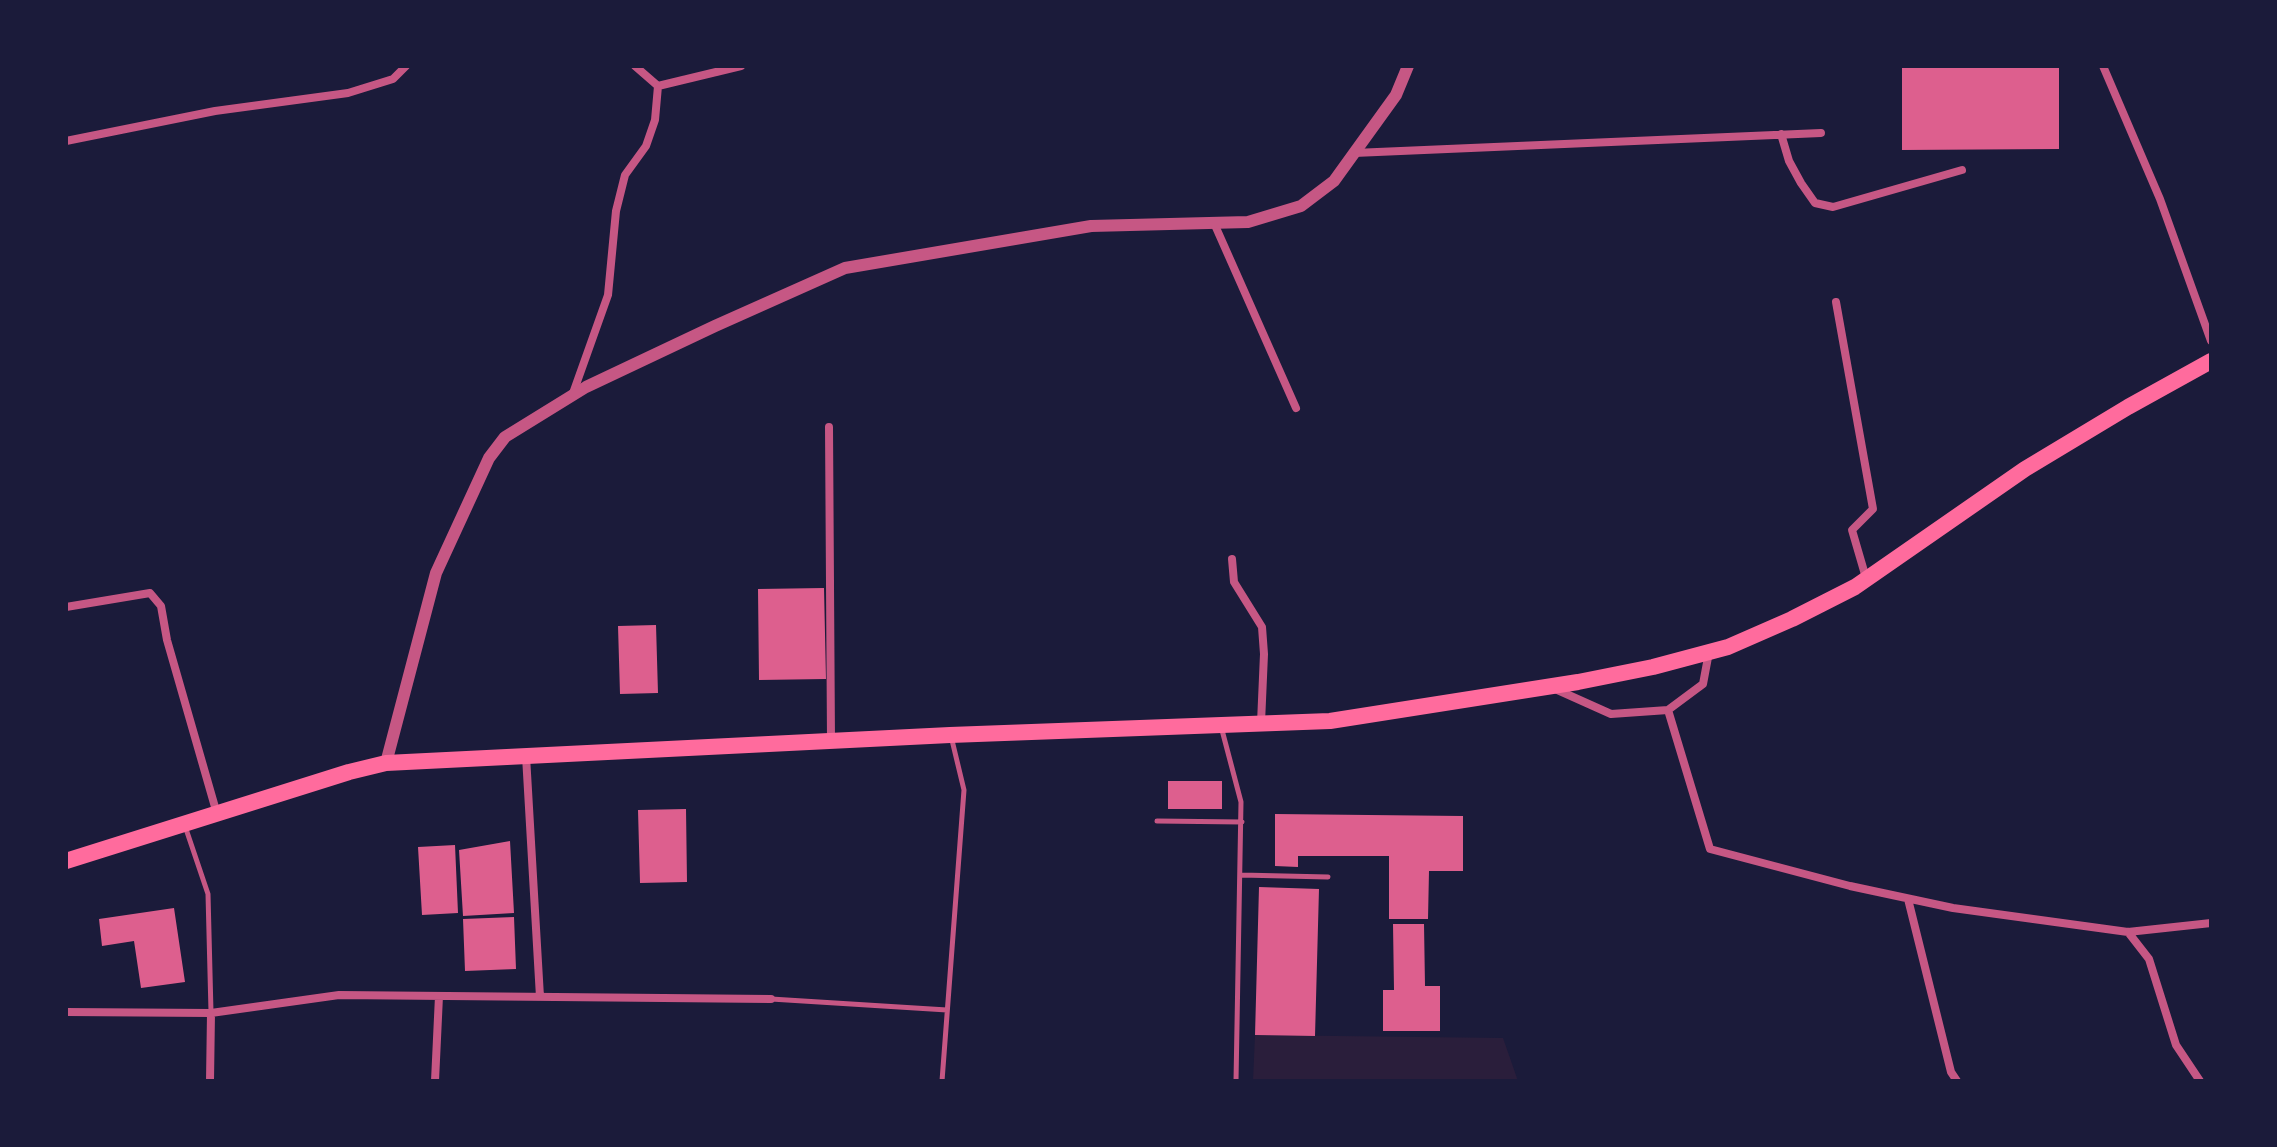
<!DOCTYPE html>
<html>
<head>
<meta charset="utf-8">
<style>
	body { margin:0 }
	#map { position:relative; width:2277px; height:1147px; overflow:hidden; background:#1b1b3a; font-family:"Work Sans",sans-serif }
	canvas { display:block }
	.frame { position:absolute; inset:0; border:68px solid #1b1b3a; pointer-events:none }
</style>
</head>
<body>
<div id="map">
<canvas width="2277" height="1147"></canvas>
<div class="frame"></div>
</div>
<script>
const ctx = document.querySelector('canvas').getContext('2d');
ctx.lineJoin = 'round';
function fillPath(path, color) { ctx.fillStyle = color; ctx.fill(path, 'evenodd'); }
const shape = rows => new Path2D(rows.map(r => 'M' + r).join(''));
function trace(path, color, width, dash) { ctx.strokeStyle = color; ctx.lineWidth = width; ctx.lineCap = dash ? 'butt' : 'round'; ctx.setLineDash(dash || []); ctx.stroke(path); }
const green = shape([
	[1255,1035,1503,1038,1518,1081,1253,1081]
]);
const building = shape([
	[1902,66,2059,66,2059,149,1902,150],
	[824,588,826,679,759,680,758,589],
	[656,625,658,693,620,694,618,626],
	[1168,781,1222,781,1222,809,1168,809],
	[686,809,687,882,640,883,638,810],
	[1275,814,1463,816,1463,871,1429,871,1428,919,1389,919,1389,856,1298,856,1298,867,1275,866],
	[510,841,514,913,463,916,459,850],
	[455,845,458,913,422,915,418,847],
	[1259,887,1319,889,1315,1036,1255,1035],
	[174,908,185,982,141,988,134,941,102,946,99,919],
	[514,917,516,969,465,971,463,919],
	[1393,924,1424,924,1425,986,1440,986,1440,1031,1383,1031,1383,990,1394,990]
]);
const service = shape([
	[1222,730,1241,802,1236,1081],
	[1157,821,1242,822],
	[185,826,208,894,211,1012],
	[1241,875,1328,877],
	[771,999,947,1010],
	[942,1081,964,790,951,736]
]);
const minor = shape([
	[2103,66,2160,199,2211,341],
	[658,86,741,66],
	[1781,134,1789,161,1801,183,1815,203,1833,207,1962,170],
	[66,141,215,111,348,93,393,79,406,66],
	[1354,153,1821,133],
	[1214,223,1296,408],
	[1836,302,1873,509,1852,530,1866,578],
	[572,396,608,295,616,211,625,175,646,146,655,120,658,86,635,66],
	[829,427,831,741],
	[1232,559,1234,582,1262,627,1264,654,1261,723],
	[66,607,150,593,161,606,167,640,217,814],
	[1553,688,1611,714,1668,710,1703,684,1709,652],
	[1668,710,1710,849,1850,886,1953,908,2128,932,2211,923],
	[526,756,540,997],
	[1908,899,1951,1072,1957,1081],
	[2128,932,2149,959,2176,1045,2200,1081],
	[66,1012,211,1013,339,995,771,999],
	[210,1081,211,1013],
	[435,1081,439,996]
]);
const tertiary = shape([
	[386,763,436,573,489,458,505,437,586,387,715,326,845,268,1091,226,1248,222,1301,206,1334,181,1396,95,1408,66]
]);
const trunk = shape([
	[66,861,349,772,386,763,950,735,1330,721,1578,682,1653,667,1728,647,1792,619,1855,587,2025,469,2128,407,2211,361]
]);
fillPath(green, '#2a1e3b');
fillPath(building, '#dd5f8e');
trace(service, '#c65784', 5);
trace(minor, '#c65784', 8);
trace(tertiary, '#c65784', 12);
trace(trunk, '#ff6b9d', 16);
</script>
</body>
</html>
